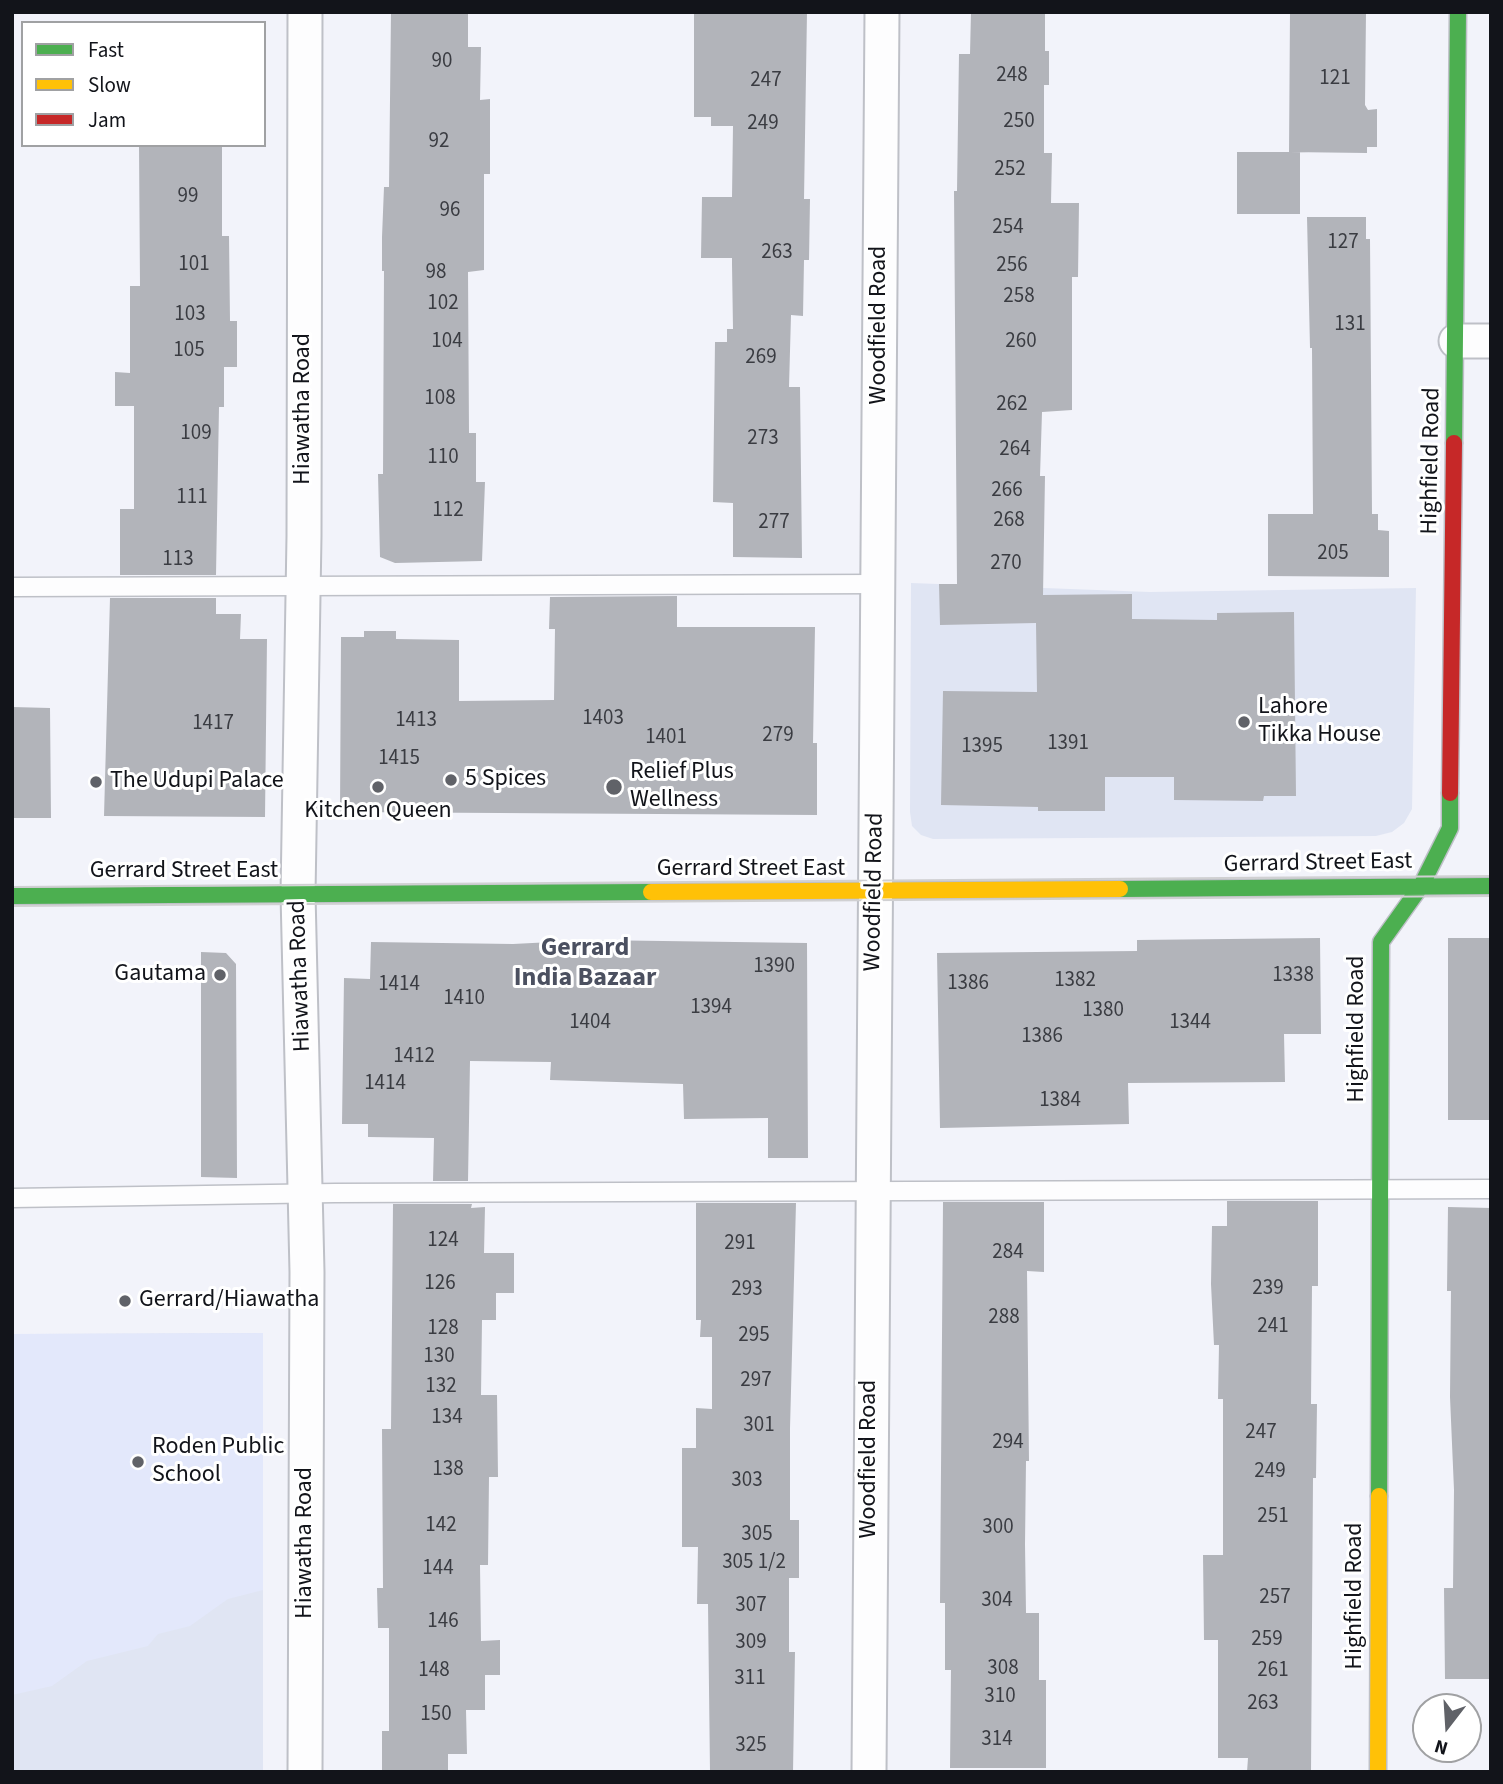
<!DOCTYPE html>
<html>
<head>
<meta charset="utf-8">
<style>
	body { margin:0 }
	#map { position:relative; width:1503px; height:1784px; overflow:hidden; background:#f2f3fa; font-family:"Source Sans 3",sans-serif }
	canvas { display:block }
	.frame { position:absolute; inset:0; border:14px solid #12141a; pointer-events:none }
	.legend { position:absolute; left:21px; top:21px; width:245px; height:126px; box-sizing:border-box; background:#fff; border:2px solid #a0a1a3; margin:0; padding:9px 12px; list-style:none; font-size:21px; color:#12141a }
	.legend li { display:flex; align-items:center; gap:14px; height:35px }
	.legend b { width:35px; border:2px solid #a0a1a3 }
	.north { position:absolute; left:1412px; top:1693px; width:70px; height:70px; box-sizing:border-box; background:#fff; border:2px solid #a0a1a3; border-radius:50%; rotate:197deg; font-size:19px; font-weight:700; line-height:28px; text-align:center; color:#12141a }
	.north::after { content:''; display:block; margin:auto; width:24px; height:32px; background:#606268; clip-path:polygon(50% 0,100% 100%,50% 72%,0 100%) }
</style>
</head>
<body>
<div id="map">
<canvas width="1503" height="1784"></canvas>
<div class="frame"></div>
<ul class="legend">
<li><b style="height:9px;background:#4caf50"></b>Fast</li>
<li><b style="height:9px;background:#ffc107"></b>Slow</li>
<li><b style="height:9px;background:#c62828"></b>Jam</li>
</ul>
<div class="north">N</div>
</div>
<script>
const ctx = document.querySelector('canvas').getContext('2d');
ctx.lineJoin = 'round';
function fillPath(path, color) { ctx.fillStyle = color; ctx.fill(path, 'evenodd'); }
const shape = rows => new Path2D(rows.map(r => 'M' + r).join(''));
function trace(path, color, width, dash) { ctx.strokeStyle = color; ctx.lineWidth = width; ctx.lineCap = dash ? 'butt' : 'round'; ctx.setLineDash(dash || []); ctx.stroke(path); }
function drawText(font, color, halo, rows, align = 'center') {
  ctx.font = font + ' "Source Sans 3",sans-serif'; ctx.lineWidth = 6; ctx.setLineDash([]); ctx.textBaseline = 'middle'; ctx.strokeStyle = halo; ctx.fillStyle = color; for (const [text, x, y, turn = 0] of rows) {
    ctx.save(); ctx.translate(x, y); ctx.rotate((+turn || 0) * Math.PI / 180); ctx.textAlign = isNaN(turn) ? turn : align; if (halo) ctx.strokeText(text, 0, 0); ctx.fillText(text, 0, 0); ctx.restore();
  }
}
const built = shape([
	[911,583,1150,592,1416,588,1412,809,1404,823,1392,832,1376,836,933,839,921,835,912,826,910,812],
	[263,1333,263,1772,12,1772,12,1334]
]);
const green = shape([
	[263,1333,263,1590,228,1599,190,1626,158,1634,148,1646,87,1661,52,1686,12,1695,12,1334]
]);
const building = shape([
	[391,12,468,12,468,47,481,47,480,100,490,99,490,174,484,174,484,270,468,272,469,433,476,433,476,482,485,482,482,561,395,563,380,557,378,474,383,474,384,271,382,271,382,237,384,187,389,187],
	[694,12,807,12,804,199,810,199,809,260,804,260,803,316,791,315,789,387,800,387,802,558,733,557,733,503,713,502,715,342,727,342,727,329,733,329,732,264,732,258,701,258,702,197,732,197,733,126,711,126,711,117,694,117],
	[971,12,1045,12,1045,51,1049,51,1049,85,1044,85,1044,153,1052,153,1051,203,1079,203,1078,277,1072,277,1072,410,1042,412,1040,476,1045,476,1043,595,1132,594,1132,619,1217,620,1217,613,1294,612,1296,796,1264,796,1263,801,1174,800,1174,777,1105,777,1105,811,1038,811,1038,807,941,805,943,691,1037,692,1036,623,940,625,939,584,957,584,954,191,957,191,959,54,970,54],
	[1290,12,1366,12,1365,105,1368,110,1377,109,1377,147,1367,147,1367,153,1289,152],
	[139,145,222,145,222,236,229,236,230,321,237,321,237,367,224,367,224,407,219,407,216,575,120,575,120,509,134,509,134,406,115,406,115,372,130,373,130,286,140,286],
	[1237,152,1300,152,1300,214,1237,214],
	[1307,217,1366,217,1366,239,1370,239,1372,514,1378,514,1378,530,1389,531,1389,577,1268,576,1268,514,1313,514,1312,348,1310,348],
	[677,596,677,627,815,627,813,743,817,743,817,815,340,812,341,637,364,637,364,631,396,631,396,639,459,640,459,701,554,700,555,629,549,629,550,597],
	[110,598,216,598,216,614,241,614,240,639,267,639,265,817,104,816],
	[12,707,50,708,51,818,12,818],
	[1320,938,1321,1034,1284,1034,1285,1082,1128,1083,1129,1124,940,1128,937,953,1137,951,1137,940],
	[1448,938,1491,938,1491,1120,1448,1120],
	[591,940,807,943,808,1158,768,1158,768,1118,684,1119,683,1084,550,1080,551,1062,470,1061,468,1181,433,1181,434,1138,368,1137,368,1124,342,1124,344,978,370,979,371,942,513,944],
	[201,952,226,953,236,964,237,1178,201,1177],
	[1227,1201,1318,1201,1318,1286,1312,1286,1311,1404,1317,1404,1316,1478,1313,1478,1311,1772,1247,1772,1248,1758,1218,1758,1218,1640,1204,1640,1203,1555,1223,1555,1223,1399,1218,1399,1219,1345,1214,1345,1211,1284,1212,1226,1227,1226],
	[943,1202,1044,1202,1044,1272,1027,1271,1029,1461,1026,1461,1025,1544,1026,1613,1039,1613,1039,1680,1046,1680,1046,1768,950,1768,951,1670,945,1670,945,1603,940,1603],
	[696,1203,796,1203,790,1428,790,1520,799,1520,799,1578,789,1578,789,1652,795,1652,793,1772,710,1772,708,1604,697,1604,698,1547,682,1547,682,1448,696,1448,696,1408,712,1409,712,1337,700,1337,701,1320,696,1320],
	[393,1204,472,1204,471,1208,485,1207,484,1253,514,1253,514,1293,496,1293,496,1320,482,1320,481,1395,497,1395,498,1477,489,1477,488,1565,480,1565,481,1641,500,1640,500,1675,485,1675,485,1710,466,1710,467,1754,448,1754,448,1770,382,1770,382,1731,389,1731,389,1628,378,1628,377,1588,383,1588,382,1429,391,1429],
	[1448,1207,1491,1208,1491,1679,1445,1679,1444,1588,1453,1588,1454,1490,1450,1397,1451,1291,1447,1291]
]);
const lane = shape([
	[12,587,878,584],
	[12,1198,335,1193,1491,1189]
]);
const street = shape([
	[305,12,304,536,298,894,307,1272,305,1772],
	[1456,341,1491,341],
	[869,1772,882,12]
]);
const fast = shape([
	[1454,443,1458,12],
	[1120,889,1491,886],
	[12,896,651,892],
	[1379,1496,1381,942,1421,886,1450,828,1450,793]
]);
const slow = shape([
	[651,892,1120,889],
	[1378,1772,1379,1496]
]);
const jam = shape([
	[1450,793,1454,443]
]);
const tram = shape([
	[12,887,1491,876],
	[12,906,1491,896]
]);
const markers = [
	[1244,722,7,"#606268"],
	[451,780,7,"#606268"],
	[96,782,7,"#606268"],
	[378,787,7,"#606268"],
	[614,787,9,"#606268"],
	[220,975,7,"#606268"],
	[125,1301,7,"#606268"],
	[138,1462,7,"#606268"]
];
const numberNames = [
	["90",442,62],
	["248",1012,76],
	["121",1335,79],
	["247",766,81],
	["250",1019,122],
	["249",763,124],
	["92",439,142],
	["252",1010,170],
	["99",188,197],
	["96",450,211],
	["254",1008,228],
	["127",1343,243],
	["263",777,253],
	["101",194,265],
	["256",1012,266],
	["98",436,273],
	["258",1019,297],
	["102",443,304],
	["103",190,315],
	["131",1350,325],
	["104",447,342],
	["260",1021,342],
	["105",189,351],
	["269",761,358],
	["108",440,399],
	["262",1012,405],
	["109",196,434],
	["273",763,439],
	["264",1015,450],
	["110",443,458],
	["266",1007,491],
	["111",192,498],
	["112",448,511],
	["268",1009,521],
	["277",774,523],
	["205",1333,554],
	["113",178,560],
	["270",1006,564],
	["1403",603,719],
	["1413",416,721],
	["1417",213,724],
	["279",778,736],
	["1401",666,738],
	["1391",1068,744],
	["1395",982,747],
	["1415",399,759],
	["1390",774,967],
	["1338",1293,976],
	["1382",1075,981],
	["1386",968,984],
	["1414",399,985],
	["1410",464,999],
	["1394",711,1008],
	["1380",1103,1011],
	["1404",590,1023],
	["1344",1190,1023],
	["1386",1042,1037],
	["1412",414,1057],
	["1414",385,1084],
	["1384",1060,1101],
	["124",443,1241],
	["291",740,1244],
	["284",1008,1253],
	["126",440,1284],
	["239",1268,1289],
	["293",747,1290],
	["288",1004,1318],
	["241",1273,1327],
	["128",443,1329],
	["295",754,1336],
	["130",439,1357],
	["297",756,1381],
	["132",441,1387],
	["134",447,1418],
	["301",759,1426],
	["247",1261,1433],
	["294",1008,1443],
	["138",448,1470],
	["249",1270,1472],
	["303",747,1481],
	["251",1273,1517],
	["142",441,1526],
	["300",998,1528],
	["305",757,1535],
	["305 1/2",754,1563],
	["144",438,1569],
	["257",1275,1598],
	["304",997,1601],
	["307",751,1606],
	["146",443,1622],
	["259",1267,1640],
	["309",751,1643],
	["308",1003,1669],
	["148",434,1671],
	["261",1273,1671],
	["311",750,1679],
	["310",1000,1697],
	["263",1263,1704],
	["150",436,1715],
	["314",997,1740],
	["325",751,1746]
];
const streetNames = [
	["Woodfield Road",880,325,-90],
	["Hiawatha Road",304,409,-90],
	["Highfield Road",1432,461,-89],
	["Gerrard Street East",1318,864,-1],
	["Gerrard Street East",751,870],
	["Gerrard Street East",184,872],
	["Woodfield Road",875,892,-89],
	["Hiawatha Road",301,976,-92],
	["Highfield Road",1358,1029,-90],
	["Woodfield Road",870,1459,-90],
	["Hiawatha Road",306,1543,-90],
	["Highfield Road",1356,1596,-90]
];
const poiNames = [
	["Lahore",1258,708],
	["Tikka House",1258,736],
	["Relief Plus",630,773],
	["Wellness",630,801],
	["5 Spices",465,780],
	["The Udupi Palace",110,782],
	["Kitchen Queen",378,812,"center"],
	["Gautama",206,975,"right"],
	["Gerrard/Hiawatha",139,1301],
	["Roden Public",152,1448],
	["School",152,1476]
];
const neighbourhoodNames = [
	["Gerrard",585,949],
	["India Bazaar",585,979]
];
fillPath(built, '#e0e5f3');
fillPath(green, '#e3e8fb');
fillPath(building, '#b2b4ba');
trace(lane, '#bec0c7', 21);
trace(street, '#bec0c7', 37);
trace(fast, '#bec0c7', 19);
trace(slow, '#bec0c7', 19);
trace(jam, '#bec0c7', 19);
trace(lane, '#fdfdfe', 18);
trace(street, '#fdfdfe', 33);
trace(fast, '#4caf50', 16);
trace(slow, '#ffc107', 16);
trace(jam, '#c62828', 16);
trace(tram, '#d0d0d2', 2);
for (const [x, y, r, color] of markers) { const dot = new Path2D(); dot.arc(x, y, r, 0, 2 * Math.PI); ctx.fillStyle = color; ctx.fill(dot); trace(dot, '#fff', 2.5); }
drawText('21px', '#3a3c42', null, numberNames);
drawText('24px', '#12141a', '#fff', streetNames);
drawText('24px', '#12141a', '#fff', poiNames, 'left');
drawText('bold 26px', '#4b5060', '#fff', neighbourhoodNames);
</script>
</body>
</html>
